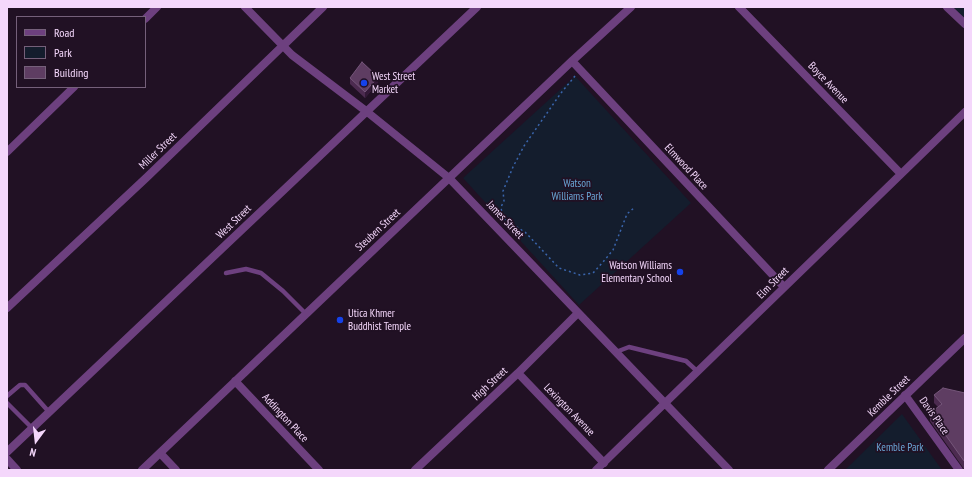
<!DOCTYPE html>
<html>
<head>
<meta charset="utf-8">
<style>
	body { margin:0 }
	#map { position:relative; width:972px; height:477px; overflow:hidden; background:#211124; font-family:"PT Sans Narrow",sans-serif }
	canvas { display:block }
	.frame { position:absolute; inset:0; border:8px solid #f4d7fb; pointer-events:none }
	.legend { position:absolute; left:16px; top:16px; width:130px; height:72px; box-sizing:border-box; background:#211124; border:1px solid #75607a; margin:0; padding:5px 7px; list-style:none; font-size:12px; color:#f4d7fb }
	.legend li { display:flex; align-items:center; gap:8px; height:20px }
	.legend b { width:20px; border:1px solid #75607a }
	.north { position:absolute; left:16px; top:421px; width:40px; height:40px; -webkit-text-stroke:3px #211124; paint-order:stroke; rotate:195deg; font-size:11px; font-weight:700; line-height:16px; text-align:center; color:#f4d7fb }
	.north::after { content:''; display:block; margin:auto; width:14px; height:18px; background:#f4d7fb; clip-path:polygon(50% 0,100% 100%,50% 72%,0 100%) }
</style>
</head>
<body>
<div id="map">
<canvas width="972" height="477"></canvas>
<div class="frame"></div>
<ul class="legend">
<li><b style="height:5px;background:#6d407f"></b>Road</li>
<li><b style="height:11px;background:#141d2d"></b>Park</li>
<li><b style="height:11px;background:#5e3d62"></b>Building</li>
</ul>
<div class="north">N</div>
</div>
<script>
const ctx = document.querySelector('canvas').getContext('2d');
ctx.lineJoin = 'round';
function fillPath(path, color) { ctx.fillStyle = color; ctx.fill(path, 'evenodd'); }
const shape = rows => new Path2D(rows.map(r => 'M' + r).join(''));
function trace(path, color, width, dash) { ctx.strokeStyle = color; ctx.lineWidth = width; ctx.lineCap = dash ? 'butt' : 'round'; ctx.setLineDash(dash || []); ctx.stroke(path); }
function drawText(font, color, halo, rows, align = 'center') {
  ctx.font = font + ' "PT Sans Narrow",sans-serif'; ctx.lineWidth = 3.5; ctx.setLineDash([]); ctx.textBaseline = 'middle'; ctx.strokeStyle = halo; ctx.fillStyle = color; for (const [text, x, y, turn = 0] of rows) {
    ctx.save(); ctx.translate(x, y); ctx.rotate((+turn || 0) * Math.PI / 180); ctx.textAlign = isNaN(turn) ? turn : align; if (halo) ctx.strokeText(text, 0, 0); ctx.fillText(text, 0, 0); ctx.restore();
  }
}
const green = shape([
	[953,7,965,7,965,18,957,11],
	[575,76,691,203,579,305,463,178],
	[902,414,942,470,845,470]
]);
const path = shape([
	[575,76,561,93,524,146,513,167,503,191,504,201,501,207,502,215,506,220,526,233,559,268,580,275,593,273,603,262,613,250,627,214,635,207]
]);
const service = shape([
	[226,273,246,269,261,273,283,291,306,314],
	[616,352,629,347,686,361,698,372],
	[7,396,20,385,25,385,49,412],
	[7,403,32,428]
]);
const minor = shape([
	[245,7,292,55,366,111,449,178,729,470],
	[739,7,901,174],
	[145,19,157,7],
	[572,61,784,287],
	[7,152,74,87],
	[7,308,146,178,323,7],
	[518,373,604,463],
	[235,381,319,470],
	[905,395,959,470],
	[7,452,477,7],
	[160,453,176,470],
	[7,459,17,470],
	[142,470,572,61,631,7],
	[415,470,518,373,578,313],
	[596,470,965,112],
	[828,470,965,338]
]);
const tertiary = shape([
	[947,7,965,24]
]);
const wall = shape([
	[350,78,378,83,365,98,350,84],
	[965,393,964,469,930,421,930,413,938,407,934,403,934,395]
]);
const shadedWall = shape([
	[378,77,378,83,365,98,365,92]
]);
const building = shape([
	[362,62,378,77,365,92,350,78,362,62],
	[943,388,965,393,965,461,964,461,930,413,942,404,934,395,943,388]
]);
const markers = [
	[364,83,4,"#1542ea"],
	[680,272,4,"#1542ea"],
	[340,320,4,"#1542ea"]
];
const poiNames = [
	["West Street",372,77],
	["Market",372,90],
	["Watson Williams",672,266,"right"],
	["Elementary School",672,279,"right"],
	["Utica Khmer",348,314],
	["Buddhist Temple",348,327]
];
const streetNames = [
	["Boyce Avenue",828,83,46],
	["Miller Street",158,151,-44],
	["Elmwood Place",686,167,47],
	["James Street",505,220,46],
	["West Street",234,222,-44],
	["Steuben Street",378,230,-43],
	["Elm Street",773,283,-45],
	["High Street",490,384,-43],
	["Kemble Street",889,396,-44],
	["Lexington Avenue",569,410,46],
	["Davis Place",934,416,55],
	["Addington Place",285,418,47]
];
const parkNames = [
	["Watson",577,184],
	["Williams Park",577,197],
	["Kemble Park",900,448]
];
fillPath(green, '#141d2d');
trace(path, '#3a65ac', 1.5, [2, 3]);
trace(service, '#6d407f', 4.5);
trace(minor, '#6d407f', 8);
trace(tertiary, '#6d407f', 8);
fillPath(wall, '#4c2b50');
fillPath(shadedWall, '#331937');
fillPath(building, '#5e3d62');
trace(building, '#75567a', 1);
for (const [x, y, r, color] of markers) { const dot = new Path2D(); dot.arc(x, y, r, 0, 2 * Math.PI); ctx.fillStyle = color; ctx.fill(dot); trace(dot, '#211124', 1.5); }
drawText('11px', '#f4d7fb', '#211124', poiNames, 'left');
drawText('11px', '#f4d7fb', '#211124', streetNames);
drawText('11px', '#69a6d5', '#211124', parkNames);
</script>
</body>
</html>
